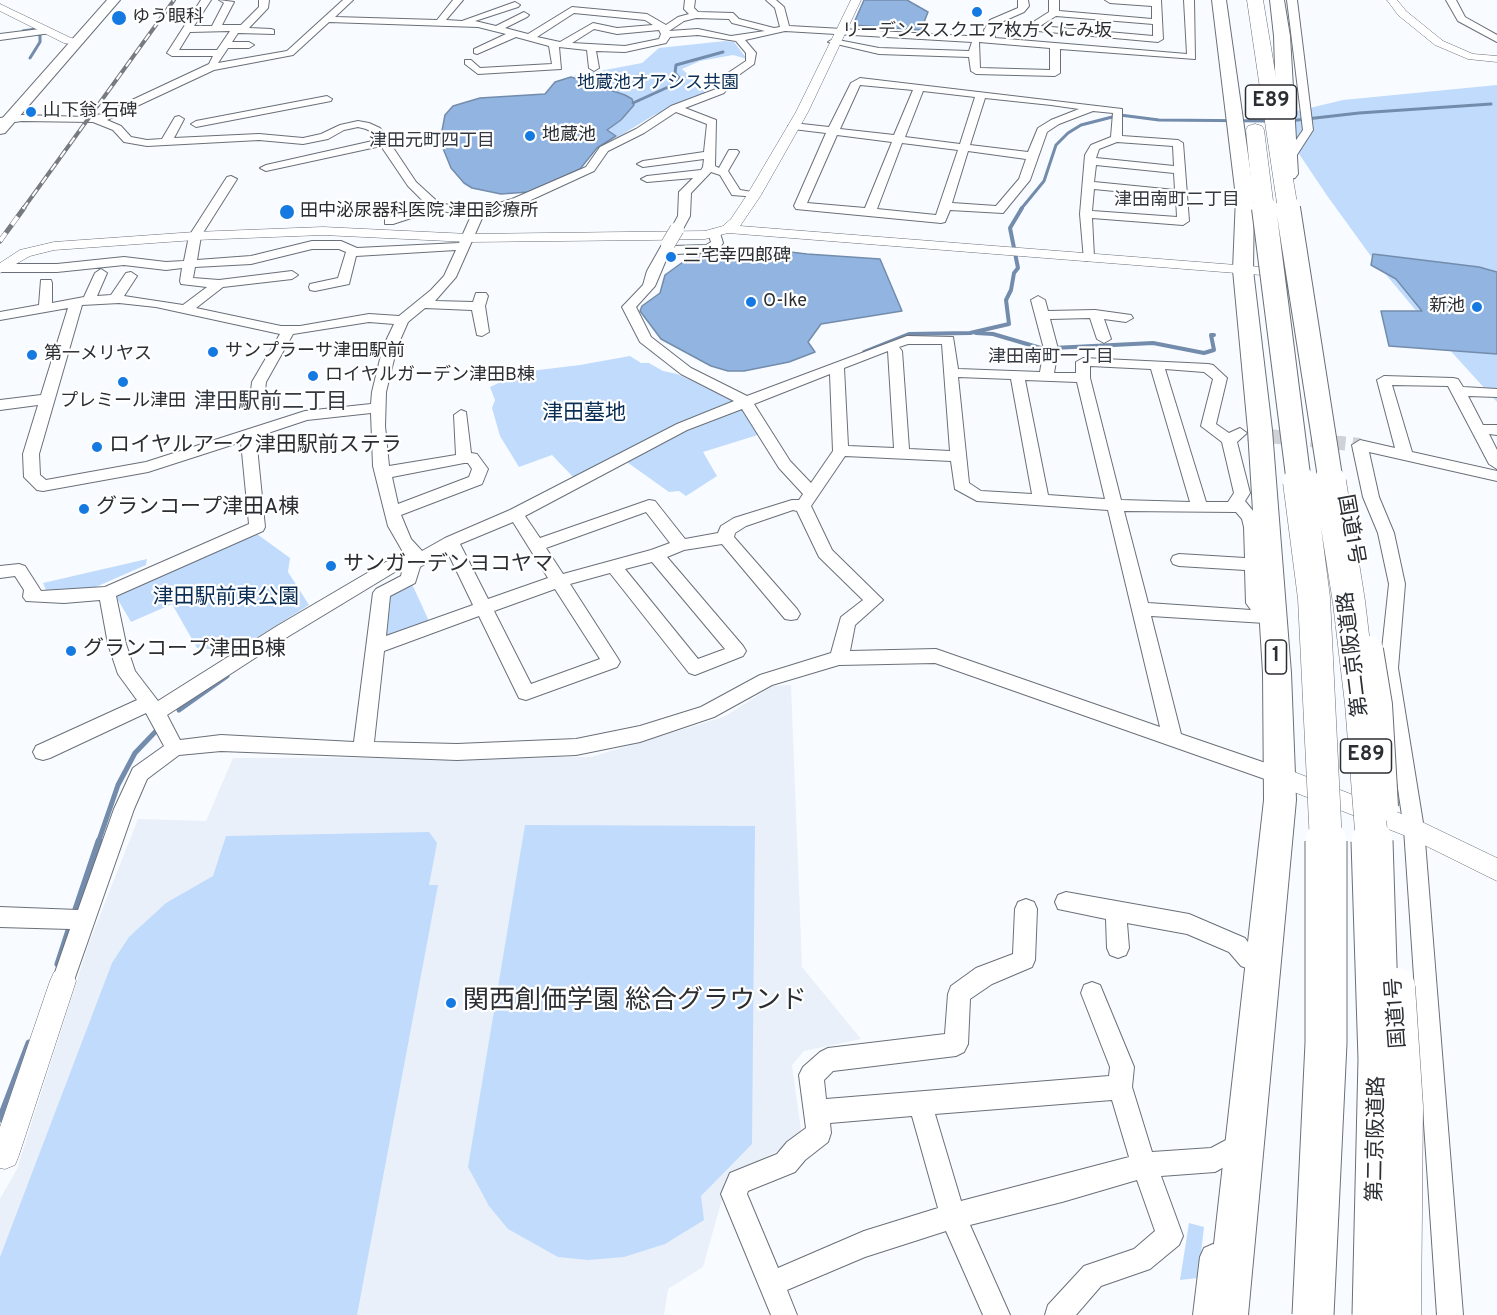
<!DOCTYPE html>
<html>
<head>
<meta charset="utf-8">
<style>
	body { margin:0 }
	canvas { display:block; background:#f8fbff }
</style>
</head>
<body>
<canvas width="1497" height="1315"></canvas>
<script>
const ctx = document.querySelector('canvas').getContext('2d');
ctx.lineJoin = 'round';
function fillPath(path, color) { ctx.fillStyle = color; ctx.fill(path, 'evenodd'); }
const shape = rows => new Path2D(rows.map(r => 'M' + r).join(''));
function trace(path, color, width, dash) { ctx.strokeStyle = color; ctx.lineWidth = width; ctx.lineCap = dash ? 'butt' : 'round'; ctx.setLineDash(dash || []); ctx.stroke(path); }
function drawText(font, color, halo, rows, align = 'center') {
  ctx.font = font + ' Overpass,"Noto Sans JP",sans-serif'; ctx.lineWidth = 4.5; ctx.setLineDash([]); ctx.textBaseline = 'middle'; ctx.strokeStyle = halo; ctx.fillStyle = color; for (const [text, x, y, turn = 0] of rows) {
    ctx.save(); ctx.translate(x, y); ctx.rotate((+turn || 0) * Math.PI / 180); ctx.textAlign = isNaN(turn) ? turn : align; if (halo) ctx.strokeText(text, 0, 0); ctx.fillText(text, 0, 0); ctx.restore();
  }
}
const built = shape([
	[791,685,802,967,861,1039,804,1051,792,1065,801,1130,784,1148,740,1170,725,1189,703,1267,668,1289,664,1315,0,1315,0,1199,17,1169,89,943,138,819,206,821,233,758,591,757,724,717,773,686]
]);
const green = shape([
	[725,41,734,42,747,59,733,55,700,61,682,69,709,94,654,115,618,137,607,130,622,120,631,109,634,105,632,98,573,76,642,63,659,48],
	[1497,85,1497,402,1438,337,1373,259,1328,197,1283,130,1293,112,1343,100],
	[630,356,641,363,649,363,663,371,677,374,737,401,667,430,573,477,552,455,519,467,500,436,492,408,495,400,490,387,522,372,580,365],
	[739,407,744,409,764,433,703,452,717,476,686,496,679,491,669,492,624,460,684,427],
	[257,534,290,558,288,572,309,605,235,651,197,648,172,604,131,622,114,593],
	[147,559,146,565,91,589,46,590,43,583],
	[411,582,429,621,382,638,386,595],
	[525,825,755,826,752,1144,701,1196,704,1220,665,1244,624,1257,588,1260,558,1257,508,1229,489,1206,468,1167],
	[429,832,437,843,429,885,438,885,357,1315,0,1315,0,1257,112,963,129,937,166,903,213,876,226,836],
	[1189,1223,1204,1227,1198,1278,1180,1280]
]);
const water = shape([
	[864,0,907,0,928,12,921,30,853,25,864,0],
	[571,77,625,95,632,99,634,105,621,120,607,130,616,136,597,148,580,169,528,192,501,194,472,188,464,183,451,168,440,141,445,115,453,106,480,98,545,94,555,82,571,77],
	[749,247,807,254,880,259,902,311,821,324,808,342,815,352,789,362,744,371,728,371,711,366,661,339,640,311,642,306,660,293,665,275,694,254,719,253,749,247],
	[1373,254,1479,267,1497,272,1497,354,1389,346,1381,311,1422,311,1396,279,1371,265,1373,254]
]);
const streamFar3 = shape([
	[23,31,36,29],
	[30,58,40,42,40,35,36,34],
	[633,103,677,83,680,79,675,73,676,65,723,52],
	[1289,121,1359,113,1491,104],
	[1021,209,1044,181,1056,145,1068,133,1081,125,1120,115,1159,120,1271,121]
]);
const streamFar2 = shape([
	[976,333,993,334,1044,349],
	[1053,348,1153,343,1204,353,1214,350,1211,335,1214,335],
	[864,352,909,334,970,333,1009,324,1006,300,1011,290,1014,273,1018,268,1010,228,1022,208]
]);
const streamFar1 = shape([
	[179,710,227,676],
	[98,843,118,785,135,753,157,730]
]);
const stream = shape([
	[74,915,99,841],
	[58,964,71,924],
	[0,1119,29,1043]
]);
const minorTunnel = shape([
	[1248,434,1360,445]
]);
const minor = shape([
	[201,0,211,0,194,26,212,26,224,3,219,0,234,2,222,25,241,25,259,7,259,0,269,0,268,8,249,28,271,29,274,30,274,34,238,33,232,42,249,42,254,45,249,48,228,48,218,63,287,51,343,0,353,0,335,17,437,20,453,0,463,0,446,20,462,21,515,2,520,5,518,7,475,21,496,26,524,12,529,15,527,17,505,28,528,34,572,7,647,14,666,25,678,17,689,14,684,9,685,0,695,0,694,8,698,12,733,13,739,19,774,28,780,27,775,8,766,0,776,0,784,7,789,26,985,37,984,30,990,20,1018,8,1018,0,1028,0,1029,6,1024,12,997,24,994,30,995,38,1187,54,1184,0,1194,0,1195,59,1060,49,1060,73,1055,76,976,74,971,71,969,57,879,54,828,42,833,39,879,48,969,51,972,42,785,31,745,40,756,53,754,64,736,77,724,93,685,108,716,120,715,166,719,168,729,150,737,150,739,152,728,171,740,190,758,193,758,197,732,195,720,175,711,172,691,193,690,216,683,229,681,232,673,232,671,229,678,216,679,192,693,178,647,182,641,179,647,176,701,170,703,167,704,159,643,167,637,164,643,161,704,152,707,124,676,112,644,133,608,151,594,171,520,205,483,216,456,277,435,301,473,302,476,293,486,293,488,296,485,306,489,332,482,336,477,335,472,310,425,308,408,322,397,347,386,392,385,426,389,466,456,455,454,415,461,410,466,412,471,453,477,454,488,469,482,484,401,515,411,539,422,551,445,538,510,510,677,424,734,401,681,374,640,342,622,307,643,285,647,271,664,241,672,241,673,246,706,245,711,242,708,233,714,229,720,233,723,243,721,246,713,252,676,254,666,260,655,286,636,307,651,337,691,368,747,396,907,336,953,337,958,369,1040,372,1044,349,1031,300,1038,296,1045,300,1048,311,1095,310,1131,315,1133,318,1126,322,1104,319,1111,339,1104,343,1097,339,1090,318,1050,319,1058,349,1054,373,1076,373,1076,362,1083,358,1208,364,1213,365,1227,378,1216,424,1229,433,1240,428,1247,433,1237,442,1250,493,1245,501,1258,517,1263,565,1264,601,1274,617,1271,622,1265,623,1151,616,1181,734,1286,770,1289,776,1286,782,1279,784,935,663,839,665,772,685,714,717,640,742,576,755,457,760,221,751,179,755,147,779,134,809,71,989,63,992,55,989,52,981,70,929,0,927,0,907,78,910,114,809,133,768,164,746,146,713,50,758,43,760,36,758,33,752,36,746,137,700,118,674,108,644,100,600,64,603,26,601,23,597,24,590,15,576,0,578,0,566,19,564,25,566,41,591,105,587,249,524,241,442,148,472,43,491,37,490,24,477,23,454,38,405,0,410,0,400,41,395,68,308,0,320,0,312,39,305,41,280,51,280,52,283,52,303,84,297,95,273,101,269,107,273,97,296,111,295,126,273,131,272,137,276,124,296,183,305,207,287,181,284,180,281,182,268,166,270,124,265,57,272,1,272,0,264,57,264,124,257,166,262,184,261,189,236,227,177,231,176,237,179,201,236,197,260,251,256,312,241,341,241,357,248,459,243,471,216,436,210,393,224,385,224,385,218,427,205,408,186,381,146,266,171,260,168,266,165,377,140,372,132,366,129,358,127,344,130,328,139,303,144,259,140,147,146,124,142,113,130,93,122,22,121,0,124,0,118,22,115,86,117,102,114,209,64,213,56,172,56,167,53,201,0],
	[574,13,645,20,653,25,617,28,593,23,560,42,537,37,574,13],
	[696,18,729,19,732,23,765,31,731,36,698,29,669,31,684,21,696,18],
	[329,22,478,27,506,34,474,49,474,53,477,54,516,37,549,46,552,64,480,68,471,60,465,60,465,64,478,74,561,69,559,47,587,50,589,68,594,71,599,68,596,51,625,52,666,43,670,37,698,35,736,41,746,53,746,61,728,73,716,89,671,106,636,129,600,147,586,167,512,199,477,210,439,203,416,182,380,128,369,123,358,121,340,125,321,134,303,138,259,134,174,138,184,119,179,116,175,117,162,139,147,140,131,137,121,126,107,120,214,70,293,55,329,22],
	[594,29,617,34,659,30,661,34,659,39,625,46,572,43,594,29],
	[230,31,217,50,179,50,190,32,230,31],
	[979,42,1050,48,1050,70,980,68,979,42],
	[312,249,339,249,346,252,338,278,310,284,309,287,310,290,315,291,349,284,356,256,456,250,444,276,431,290,399,316,369,314,300,326,281,326,196,308,223,287,292,279,298,275,292,271,219,280,193,278,195,267,251,264,312,249],
	[119,303,156,307,280,334,252,382,251,391,258,395,265,391,266,382,293,334,369,322,394,324,383,347,372,392,371,404,305,411,146,462,46,480,40,475,39,454,82,305,119,303],
	[908,344,942,344,950,451,909,449,902,351,899,347,908,344],
	[888,351,894,448,848,446,844,368,888,351],
	[1090,366,1151,369,1190,502,1121,500,1090,378,1090,366],
	[1165,369,1204,372,1213,379,1201,426,1222,442,1234,493,1228,502,1206,502,1165,369],
	[830,374,833,451,811,483,790,461,754,404,830,374],
	[958,377,1011,379,1032,494,981,491,969,483,958,377],
	[1025,380,1077,382,1105,499,1048,495,1025,380],
	[742,409,779,468,803,494,799,500,792,500,734,518,721,526,718,533,685,539,655,501,649,500,540,538,525,516,687,430,742,409],
	[371,413,373,466,388,526,403,552,277,626,158,701,135,671,126,644,116,596,263,531,265,527,256,437,307,420,371,413],
	[845,456,951,461,955,489,977,501,1108,510,1160,727,936,649,850,651,855,625,883,600,832,550,811,506,845,456],
	[464,463,468,463,472,469,469,477,398,504,392,477,464,463],
	[793,510,797,511,819,557,863,600,841,617,831,653,760,675,701,707,640,726,576,739,457,744,374,742,384,651,479,616,519,698,526,700,617,667,620,662,617,657,570,584,610,573,689,673,695,675,743,656,746,651,743,646,667,557,684,550,722,544,785,619,791,620,797,619,800,614,797,609,734,537,735,533,746,526,793,510],
	[1124,511,1236,512,1242,519,1244,527,1245,558,1179,554,1173,556,1171,560,1173,564,1179,566,1245,570,1246,603,1251,610,1148,603,1124,511],
	[646,512,670,543,651,550,563,574,546,548,646,512],
	[513,522,548,578,488,599,460,544,513,522],
	[447,551,473,605,386,636,390,596,415,583,420,567,447,551],
	[652,562,725,649,698,659,625,569,652,562],
	[403,567,401,576,376,589,373,593,354,742,221,735,180,740,167,715,289,636,403,567],
	[555,589,600,659,531,684,494,611,555,589],
	[1049,0,1059,0,1059,11,1152,19,1152,6,1110,3,1105,0,1161,0,1163,39,1158,42,1027,30,1027,26,1049,12,1049,0],
	[1056,16,1153,24,1153,36,1040,26,1056,16],
	[1287,0,1297,0,1313,130,1291,164,1287,165,1281,162,1303,130,1287,0],
	[1446,0,1456,0,1465,17,1497,35,1497,42,1458,21,1446,0],
	[48,28,53,31,51,33,0,40,0,34,48,28],
	[860,78,1122,109,1122,136,1178,140,1183,143,1189,221,1183,225,1092,218,1094,257,1088,261,1084,260,1080,214,1085,155,1091,145,1111,137,1113,113,1093,111,1059,124,1047,132,1030,180,1003,213,950,210,945,222,941,223,796,209,794,206,826,133,793,129,788,126,793,123,829,127,851,83,860,78],
	[860,85,913,90,894,135,840,129,860,85],
	[923,91,975,97,960,144,905,137,923,91],
	[985,98,1051,105,1079,109,1051,120,1038,128,1028,152,970,145,985,98],
	[837,135,892,142,865,208,807,203,837,135],
	[1117,142,1173,146,1174,166,1096,158,1099,149,1117,142],
	[902,143,958,150,936,215,877,209,902,143],
	[968,151,1026,159,1019,179,996,206,952,203,968,151],
	[1096,165,1174,173,1175,190,1094,182,1096,165],
	[1094,189,1176,197,1177,217,1092,211,1094,189],
	[327,96,332,99,331,101,196,127,191,124,196,121,327,96],
	[1384,376,1453,378,1458,379,1463,387,1497,389,1497,397,1468,396,1483,425,1497,425,1497,435,1489,434,1497,450,1497,469,1489,464,1448,386,1392,385,1412,452,1497,471,1497,481,1369,452,1379,497,1394,533,1405,584,1398,668,1424,829,1463,1315,1437,1315,1404,829,1380,668,1389,584,1378,533,1363,497,1352,445,1360,440,1395,448,1377,380,1384,376],
	[1066,892,1189,914,1245,938,1260,959,1257,966,1249,969,1241,966,1229,952,1187,934,1127,923,1129,948,1126,955,1118,958,1110,955,1107,948,1106,919,1058,909,1055,902,1058,895,1066,892],
	[1026,899,1034,902,1037,909,1035,960,1032,967,992,984,970,999,968,1044,964,1052,956,1056,833,1071,824,1080,826,1099,1109,1076,1110,1067,1081,993,1084,985,1092,982,1100,985,1134,1067,1132,1087,1152,1152,1211,1148,1226,1140,1235,1143,1238,1152,1235,1161,1215,1172,1161,1176,1183,1236,1179,1245,1150,1269,1101,1286,1076,1315,1045,1315,1048,1305,1084,1266,1134,1249,1155,1231,1137,1180,1062,1202,970,1225,1010,1315,983,1315,946,1231,865,1257,787,1290,797,1315,771,1315,721,1194,730,1173,777,1154,787,1142,806,1128,799,1075,803,1067,820,1052,828,1048,945,1034,948,994,951,986,976,968,1013,954,1015,909,1018,902,1026,899],
	[1112,1100,1129,1157,961,1201,935,1114,1112,1100],
	[912,1116,938,1208,864,1231,778,1268,747,1194,748,1191,795,1172,805,1160,828,1142,831,1133,830,1123,912,1116],
	[1213,1244,1222,1248,1226,1257,1219,1315,1193,1315,1200,1257,1204,1248,1213,1244]
]);
const tertiary = shape([
	[851,0,861,0,808,112,761,195,740,226,1287,269,1294,273,1287,277,728,233,705,239,651,240,469,242,323,235,195,240,54,250,30,256,0,273,0,263,20,250,54,242,195,232,323,227,469,234,705,231,723,226,731,219,747,195,796,112,851,0],
	[1387,0,1397,0,1406,11,1443,41,1473,54,1497,56,1497,62,1468,59,1435,45,1398,15,1387,0],
	[0,4,71,38,81,40,83,42,77,45,64,43,0,11,0,4],
	[1279,766,1422,822,1497,858,1497,881,1406,836,1271,783,1268,776,1271,769,1279,766],
	[63,969,72,972,76,981,19,1155,15,1165,5,1169,0,1168,0,1127,50,981,54,972,63,969]
]);
const secondary = shape([
	[107,0,120,0,5,133,0,134,0,121,107,0]
]);
const trunk = shape([
	[1212,0,1226,0,1254,197,1253,270,1272,430,1291,673,1296,800,1248,1315,1206,1315,1264,800,1263,673,1248,430,1233,270,1236,197,1212,0],
	[1270,0,1284,0,1290,36,1298,174,1295,178,1289,179,1283,178,1280,174,1278,162,1274,36,1270,0]
]);
const motorway = shape([
	[1247,0,1263,0,1297,203,1294,207,1287,209,1280,207,1277,203,1247,0],
	[1255,124,1262,126,1264,130,1273,201,1270,205,1263,207,1256,205,1253,201,1246,130,1248,126,1255,124]
]);
const railFar1 = shape([
	[23,209,174,0]
]);
const rail = shape([
	[0,241,24,208]
]);
const minorBridge = shape([
	[668,244,677,229]
]);
const trunkBridgeFar1 = shape([
	[1369,650,1378,705,1384,807]
]);
const trunkBridge = shape([
	[1396,987,1404,1107,1402,1315]
]);
const motorwayBridgeFar3 = shape([
	[1263,201,1264,209],
	[1287,203,1288,209]
]);
const motorwayBridgeFar2 = shape([
	[1264,208,1299,483],
	[1288,208,1331,483]
]);
const motorwayBridgeFar1 = shape([
	[1299,482,1314,598,1326,843],
	[1330,482,1349,602,1361,703,1372,843]
]);
const motorwayBridge = shape([
	[1372,841,1379,1059,1373,1315],
	[1313,1315,1326,1043,1326,841]
]);
const markers = [
	[977,12,6,"#1579e2"],
	[119,18,8,"#1579e2"],
	[31,112,6,"#1579e2"],
	[530,136,6,"#1579e2"],
	[287,212,8,"#1579e2"],
	[671,257,6,"#1579e2"],
	[751,302,6,"#1579e2"],
	[1477,307,6,"#1579e2"],
	[213,352,6,"#1579e2"],
	[32,355,6,"#1579e2"],
	[313,376,6,"#1579e2"],
	[123,382,6,"#1579e2"],
	[97,447,6,"#1579e2"],
	[84,509,6,"#1579e2"],
	[331,566,6,"#1579e2"],
	[71,651,6,"#1579e2"],
	[451,1003,6,"#1579e2"]
];
const farPoinames = [
	["ゆう眼科",132,18],
	["リーデンススクエア枚方くにみ坂",977,32,"center"],
	["山下翁 石碑",43,112],
	["地蔵池",542,136],
	["田中泌尿器科医院 津田診療所",300,212],
	["三宅幸四郎碑",683,257],
	["O-Ike",763,302],
	["新池",1465,307,"right"],
	["サンプラーサ津田駅前",225,352],
	["第一メリヤス",44,355],
	["ロイヤルガーデン津田B棟",325,376],
	["プレミール津田",123,402,"center"]
];
const farParknames = [
	["地蔵池オアシス共園",658,84]
];
const farNeighbourhoodnames = [
	["津田元町四丁目",432,142],
	["津田南町二丁目",1177,201],
	["津田南町一丁目",1051,358]
];
const shields = [
	[1271,102,51],
	[1276,657,21],
	[1366,756,51]
];
const shieldNames = [
	["E89",1271,102],
	["1",1276,657],
	["E89",1366,756]
];
const parkNames = [
	["津田墓地",584,415],
	["津田駅前東公園",226,599]
];
const poiNames = [
	["ロイヤルアーク津田駅前ステラ",109,447],
	["グランコープ津田A棟",96,509],
	["サンガーデンヨコヤマ",343,566],
	["グランコープ津田B棟",83,651]
];
const streetNames = [
	["国道1号",1349,530,80],
	["第二京阪道路",1355,654,-97],
	["国道1号",1398,1013,-94],
	["第二京阪道路",1378,1139,-89]
];
const neighbourhoodNames = [
	["津田駅前二丁目",271,404]
];
const nearPoinames = [
	["関西創価学園 総合グラウンド",463,1003]
];
fillPath(built, '#e9f0fa');
fillPath(green, '#c1dbfc');
fillPath(water, '#92b4e1');
trace(water, '#738cac', 1.5);
trace(streamFar3, '#738cac', 3);
trace(streamFar2, '#738cac', 4);
trace(streamFar1, '#738cac', 5);
trace(stream, '#738cac', 7);
trace(minorTunnel, '#cfd2d6', 14, [14, 7]);
trace(minor, '#6a7079', 2);
trace(tertiary, '#6a7079', 1);
trace(secondary, '#6a7079', 2);
trace(trunk, '#6a7079', 2);
trace(motorway, '#6a7079', 1);
fillPath(minor, '#fff');
fillPath(tertiary, '#fff');
fillPath(secondary, '#fff');
fillPath(trunk, '#fff');
fillPath(motorway, '#fff');
trace(railFar1, '#777a7e', 4);
trace(rail, '#777a7e', 5);
trace(railFar1, '#fff', 2, [8]);
trace(rail, '#fff', 4, [10]);
trace(minorBridge, '#6a7079', 15, []);
trace(trunkBridgeFar1, '#6a7079', 30, []);
trace(trunkBridge, '#6a7079', 39, []);
trace(motorwayBridgeFar3, '#6a7079', 19, []);
trace(motorwayBridgeFar2, '#6a7079', 26, []);
trace(motorwayBridgeFar1, '#6a7079', 33, []);
trace(motorwayBridge, '#6a7079', 43, []);
trace(minorBridge, '#fff', 14);
trace(trunkBridgeFar1, '#fff', 28);
trace(trunkBridge, '#fff', 38);
trace(motorwayBridgeFar3, '#fff', 18);
trace(motorwayBridgeFar2, '#fff', 24);
trace(motorwayBridgeFar1, '#fff', 32);
trace(motorwayBridge, '#fff', 41);
for (const [x, y, r, color] of markers) { const dot = new Path2D(); dot.arc(x, y, r, 0, 2 * Math.PI); ctx.fillStyle = color; ctx.fill(dot); trace(dot, '#fff', 2); }
drawText('18px', '#2b2e32', '#fff', farPoinames, 'left');
drawText('18px', '#092d55', '#fff', farParknames);
drawText('18px', '#343a42', '#fff', farNeighbourhoodnames);
for (const [x, y, w] of shields) { const box = new Path2D(); box.roundRect(x - w / 2, y - 17, w, 34, 4.5); ctx.fillStyle = '#fff'; ctx.fill(box); trace(box, '#2b2e32', 1.5); }
drawText('bold 20px', '#2b2e32', null, shieldNames);
drawText('21px', '#092d55', '#fff', parkNames);
drawText('21px', '#2b2e32', '#fff', poiNames, 'left');
drawText('21px', '#2b2e32', '#fff', streetNames);
drawText('22px', '#343a42', '#fff', neighbourhoodNames);
drawText('26px', '#2b2e32', '#fff', nearPoinames, 'left');
</script>
</body>
</html>
